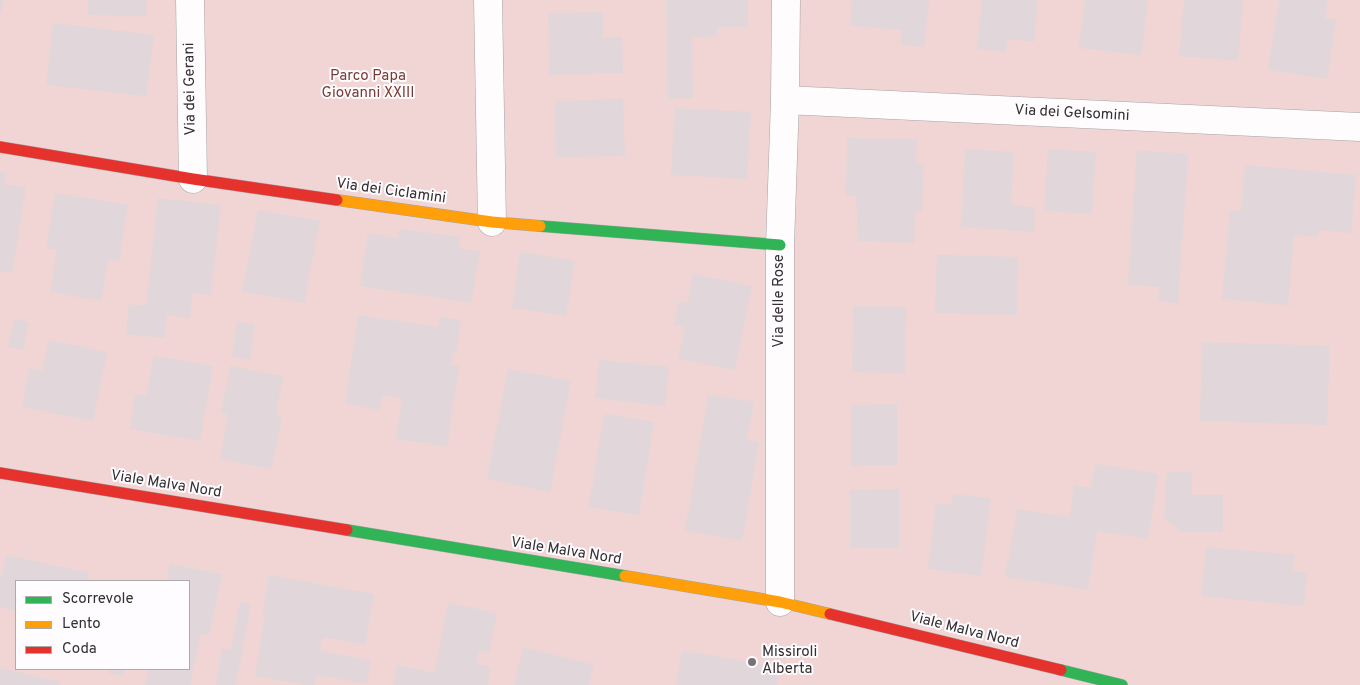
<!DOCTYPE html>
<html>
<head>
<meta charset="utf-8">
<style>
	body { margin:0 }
	#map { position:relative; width:1360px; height:685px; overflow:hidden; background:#f5eef3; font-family:Overpass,sans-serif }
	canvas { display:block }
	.legend { position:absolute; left:15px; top:580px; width:175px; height:90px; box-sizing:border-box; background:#fefcfe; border:1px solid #adaaac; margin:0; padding:6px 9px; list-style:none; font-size:15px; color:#342f32 }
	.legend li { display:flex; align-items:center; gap:10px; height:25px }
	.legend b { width:25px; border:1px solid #adaaac }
</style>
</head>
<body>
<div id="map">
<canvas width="1360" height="685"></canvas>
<ul class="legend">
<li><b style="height:6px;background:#30b455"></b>Scorrevole</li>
<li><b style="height:6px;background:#ff9f0a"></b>Lento</li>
<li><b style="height:6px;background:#e5322d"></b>Coda</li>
</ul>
</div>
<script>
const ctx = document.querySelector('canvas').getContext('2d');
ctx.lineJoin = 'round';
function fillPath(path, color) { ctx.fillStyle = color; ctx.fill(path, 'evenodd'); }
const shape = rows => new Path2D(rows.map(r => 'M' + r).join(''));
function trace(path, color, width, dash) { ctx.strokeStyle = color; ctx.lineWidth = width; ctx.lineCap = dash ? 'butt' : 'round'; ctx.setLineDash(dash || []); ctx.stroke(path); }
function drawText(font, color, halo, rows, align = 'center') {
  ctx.font = font + ' Overpass,sans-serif'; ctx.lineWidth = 4; ctx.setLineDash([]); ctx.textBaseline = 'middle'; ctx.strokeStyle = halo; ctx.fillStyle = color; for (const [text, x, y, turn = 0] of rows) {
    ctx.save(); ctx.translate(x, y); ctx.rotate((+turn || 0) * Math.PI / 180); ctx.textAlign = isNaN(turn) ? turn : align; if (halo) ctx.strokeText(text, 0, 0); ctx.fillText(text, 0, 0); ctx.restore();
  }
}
const green = shape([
	[0,0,1360,0,1360,685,0,685],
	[16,581,189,581,189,669,16,669]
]);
const building = shape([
	[0,0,3,0,1,14,0,14],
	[88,0,146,0,146,16,88,15],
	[666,0,748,0,748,27,717,27,717,36,692,37,693,98,668,99],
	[852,0,929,0,924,47,901,45,902,30,850,26],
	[982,0,1038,0,1034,42,1007,39,1006,52,977,49],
	[1085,0,1148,0,1141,55,1079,48],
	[1184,0,1243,0,1238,61,1179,56],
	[1279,0,1328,0,1325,18,1336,20,1327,79,1268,70],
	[603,12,603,38,622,37,623,73,549,75,548,13],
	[53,23,154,35,146,96,46,85],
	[623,99,625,156,556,157,555,101],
	[675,108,751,112,747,179,671,175],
	[847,138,917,139,916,163,924,163,922,212,915,212,914,243,858,241,856,196,846,195],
	[965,149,1014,152,1011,205,1035,207,1034,232,961,227],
	[1048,149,1096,152,1092,214,1044,211],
	[1137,150,1188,154,1178,303,1158,301,1160,287,1128,285],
	[1245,165,1356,175,1351,233,1319,230,1318,237,1294,235,1288,305,1222,299,1230,210,1241,211],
	[0,172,7,173,4,184,26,187,12,273,0,271],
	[55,193,128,205,119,261,108,260,101,301,50,292,57,250,46,248],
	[158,198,221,205,211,295,193,293,190,318,167,315,165,338,126,334,129,304,146,306],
	[258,210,320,221,304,303,242,291],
	[399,229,461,237,459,248,480,252,471,303,360,286,368,233,398,238],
	[520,252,575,261,566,316,512,308],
	[937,255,1018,257,1017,315,935,313],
	[693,274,752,286,735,370,678,359,685,327,674,325,679,301,688,303],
	[853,306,906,307,905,373,852,372],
	[358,315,438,327,439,317,461,320,456,353,453,352,451,365,459,366,447,447,396,439,402,398,382,395,380,410,345,404],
	[14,319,29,322,23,350,8,347],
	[237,322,255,324,250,360,232,357],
	[49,340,107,352,93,421,22,407,29,368,42,371],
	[1202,342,1330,346,1327,425,1200,421],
	[154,356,213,366,200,441,130,429,135,394,146,396],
	[599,360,669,367,665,406,595,398],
	[230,366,283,376,276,414,282,415,272,469,220,459,228,414,221,413],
	[508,369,571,381,550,492,487,479],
	[708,394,754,402,747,440,759,442,742,541,685,531],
	[897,404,897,465,851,466,851,405],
	[604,414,654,422,639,515,589,507],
	[1095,464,1158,474,1148,539,1097,531,1088,590,1005,577,1017,509,1069,517,1074,485,1091,488],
	[1167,472,1192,472,1192,495,1223,495,1223,532,1181,532,1164,518],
	[899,489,899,548,850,548,850,490],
	[953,494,991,499,981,576,928,569,936,503,951,505],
	[1206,547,1295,555,1293,571,1307,573,1304,606,1201,596],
	[6,555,89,573,88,581,16,581,16,611,0,607,0,582],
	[170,564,222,574,209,635,201,634,190,685,145,685,149,669,189,669,189,581,167,581],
	[269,575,374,594,365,645,323,637,320,651,371,661,367,684,316,675,314,685,306,685,255,676,265,614,262,614],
	[240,602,251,604,236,685,216,685,222,649,231,650],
	[448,603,497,613,489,653,479,651,477,664,491,667,487,685,393,685,397,665,434,673],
	[523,647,594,665,589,685,514,685],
	[682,651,780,667,777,685,676,685],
	[0,668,60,682,59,685,0,685],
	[108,669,124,669,123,676,107,673]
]);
const street = shape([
	[190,0,193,179],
	[488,0,492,222],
	[785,100,1360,127],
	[780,602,780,245,785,100,786,0]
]);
const fast = shape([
	[540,226,780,245],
	[347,530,625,576],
	[1061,670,1122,685]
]);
const slow = shape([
	[337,200,492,222,540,226],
	[625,576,780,602,830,614]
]);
const jam = shape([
	[0,147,193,179,337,200],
	[0,473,347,530],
	[830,614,1061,670]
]);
const markers = [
	[752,662,5,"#787276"]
];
const parkNames = [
	["Parco Papa",368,77],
	["Giovanni XXIII",368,94]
];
const streetNames = [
	["Via dei Gerani",191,89,-91],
	["Via dei Gelsomini",1072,114,3],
	["Via dei Ciclamini",391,192,8],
	["Via delle Rose",780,301,-90],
	["Viale Malva Nord",166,485,9],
	["Viale Malva Nord",566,552,9],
	["Viale Malva Nord",964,631,14]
];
const poiNames = [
	["Missiroli",762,653],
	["Alberta",762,670]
];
fillPath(green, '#f0d5d4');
fillPath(building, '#e1d6da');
trace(street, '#a8a3a7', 29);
trace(fast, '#a8a3a7', 12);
trace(slow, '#a8a3a7', 12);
trace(jam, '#a8a3a7', 12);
trace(street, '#fefcfd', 28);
trace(fast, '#30b455', 11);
trace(slow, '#ff9f0a', 11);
trace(jam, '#e5322d', 11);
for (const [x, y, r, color] of markers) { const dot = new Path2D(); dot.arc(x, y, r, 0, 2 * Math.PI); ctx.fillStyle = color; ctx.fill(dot); trace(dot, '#fefcfe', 2); }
drawText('15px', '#7a3933', '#fefcfe', parkNames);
drawText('15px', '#342f32', '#fefcfe', streetNames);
drawText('15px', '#342f32', '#fefcfe', poiNames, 'left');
</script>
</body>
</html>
